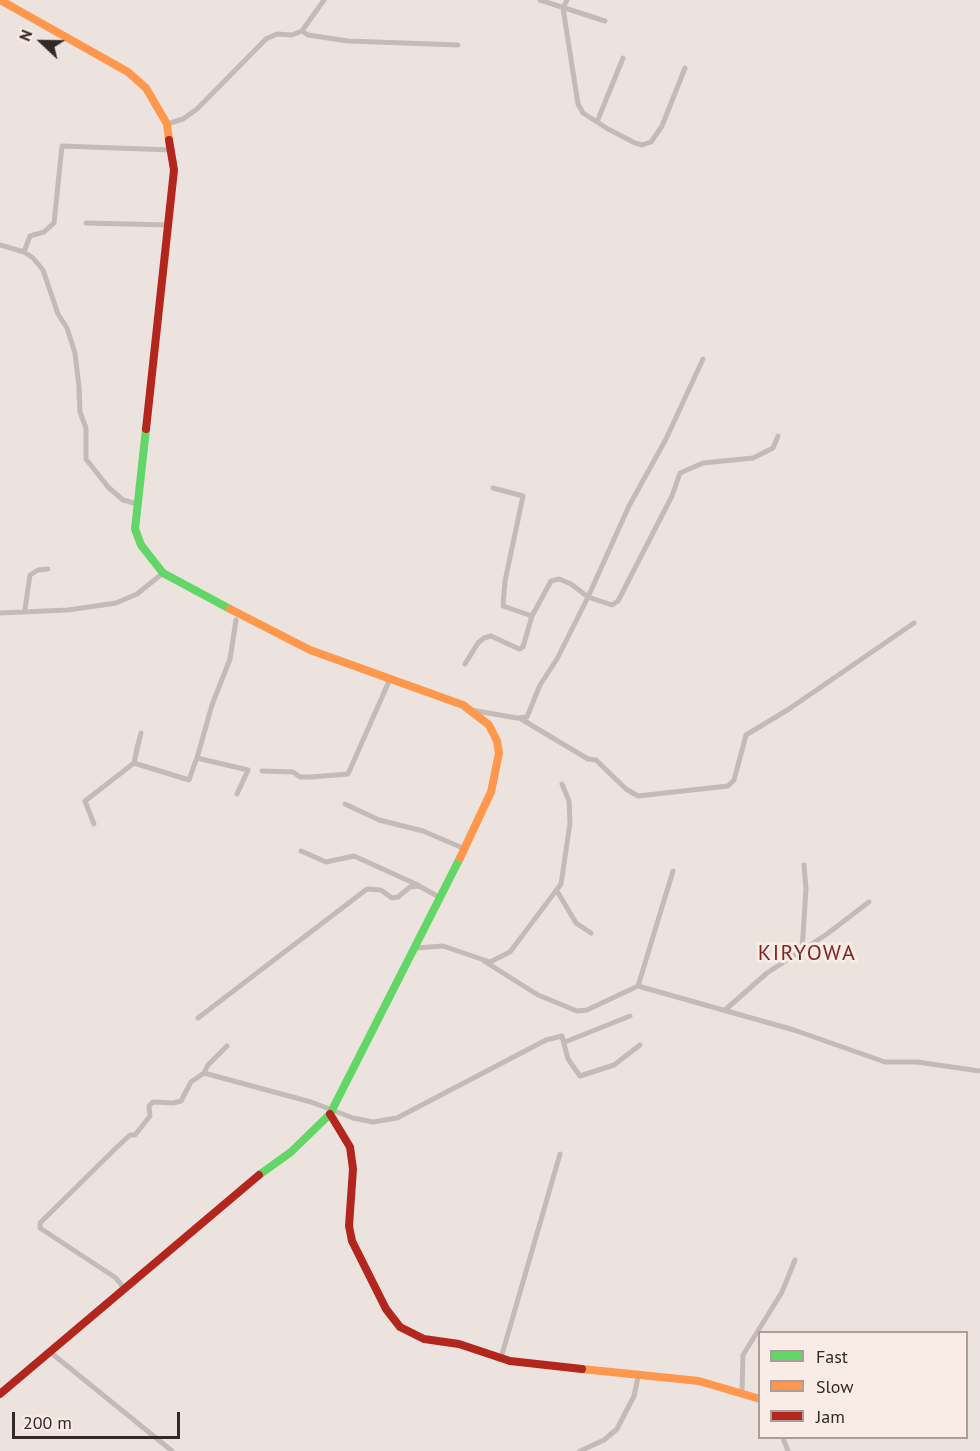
<!DOCTYPE html>
<html>
<head>
<meta charset="utf-8">
<style>
	body { margin:0 }
	#map { position:relative; width:980px; height:1451px; overflow:hidden; background:#ece3df; font-family:"PT Sans",sans-serif }
	canvas { display:block }
	.legend { position:absolute; left:758px; top:1331px; width:210px; height:108px; box-sizing:border-box; background:#f9ece6; border:2px solid #ab9e9a; margin:0; padding:8px 10px; list-style:none; font-size:18px; color:#352827 }
	.legend li { display:flex; align-items:center; gap:12px; height:30px }
	.legend b { width:30px; border:2px solid #ab9e9a }
	.north { position:absolute; left:12px; top:12px; width:60px; height:60px; -webkit-text-stroke:4px #f9ece6; paint-order:stroke; rotate:292deg; font-size:16px; font-weight:700; line-height:24px; text-align:center; color:#352827 }
	.north::after { content:''; display:block; margin:auto; width:21px; height:27px; background:#352827; clip-path:polygon(50% 0,100% 100%,50% 72%,0 100%) }
	.scale { position:absolute; left:12px; top:1412px; width:168px; height:27px; box-sizing:border-box; border:3px solid #352827; border-top:0; padding-left:8px; font-size:18px; line-height:21px; white-space:nowrap; color:#352827; -webkit-text-stroke:4px #f9ece6; paint-order:stroke }
</style>
</head>
<body>
<div id="map">
<canvas width="980" height="1451"></canvas>
<ul class="legend">
<li><b style="height:8px;background:#63d668"></b>Fast</li>
<li><b style="height:8px;background:#ff974d"></b>Slow</li>
<li><b style="height:8px;background:#b3261e"></b>Jam</li>
</ul>
<div class="north">N</div>
<div class="scale">200 m</div>
</div>
<script>
const ctx = document.querySelector('canvas').getContext('2d');
ctx.lineJoin = 'round';
const shape = rows => new Path2D(rows.map(r => 'M' + r).join(''));
function trace(path, color, width, dash) { ctx.strokeStyle = color; ctx.lineWidth = width; ctx.lineCap = dash ? 'butt' : 'round'; ctx.setLineDash(dash || []); ctx.stroke(path); }
function drawText(font, color, halo, rows, align = 'center') {
  ctx.font = font + ' "PT Sans",sans-serif'; ctx.lineWidth = 6; ctx.setLineDash([]); ctx.textBaseline = 'middle'; ctx.strokeStyle = halo; ctx.fillStyle = color; for (const [text, x, y, turn = 0] of rows) {
    ctx.save(); ctx.translate(x, y); ctx.rotate((+turn || 0) * Math.PI / 180); ctx.textAlign = isNaN(turn) ? turn : align; if (halo) ctx.strokeText(text, 0, 0); ctx.fillText(text, 0, 0); ctx.restore();
  }
}
const street = shape([
	[540,0,605,21],
	[567,0,563,8,578,104,583,113,608,129,635,143,642,145,651,142,662,126,685,68],
	[302,31,308,35,348,41,458,45],
	[597,122,623,58],
	[167,124,183,119,197,109,266,39,277,34,292,35,302,31,324,0],
	[86,223,169,225],
	[0,245,24,252,33,258,43,270,58,314,67,328,75,353,79,387],
	[24,252,30,236,44,232,54,223,62,146,172,150],
	[703,359,666,439,629,506,588,597,612,605,618,601,672,496,680,473,703,463,753,458,773,448,778,436],
	[79,398,79,387,80,412,86,428,86,459,108,487,123,500,134,503],
	[25,609,30,575,38,570,48,569],
	[0,613,68,610,116,603,137,594,163,573],
	[236,620,230,659,212,705,197,758,248,770,237,794],
	[465,664,478,643,484,638,491,636,519,649,523,647,532,616],
	[471,710,517,718,527,717,540,685,557,659,588,597,571,584,559,579,551,581,532,616,503,606,505,581,523,496,493,488],
	[521,719,588,759,596,760,626,789,638,796,728,786,734,780,746,735,789,709,914,623],
	[262,771,293,772,300,777,311,777,348,774,390,679],
	[345,804,379,820,423,831,465,849],
	[94,824,85,801,134,763,141,733,137,748,134,763,189,780,196,760],
	[301,851,326,862,354,856,418,885],
	[557,891,576,923,591,933],
	[415,948,443,946,490,962,510,952,561,884,570,823,569,801,562,784],
	[802,950,806,889,804,865],
	[484,961,538,995,577,1011,587,1010,638,986,673,871],
	[638,986,794,1030,885,1062,917,1062,980,1071],
	[725,1010,767,973,827,934,869,902],
	[198,1018,367,889,381,890,392,898,398,897,410,887,419,886,439,897],
	[565,1042,630,1016],
	[204,1073,311,1102,353,1118,373,1122,397,1118,546,1040,562,1036,568,1059,580,1076,614,1065,640,1045],
	[123,1287,116,1278,40,1228,40,1223,116,1148,130,1135,135,1135,150,1116,149,1106,153,1102,173,1103,181,1101,191,1082,204,1073,208,1065,227,1046],
	[50,1352,172,1451],
	[501,1358,560,1154],
	[742,1392,743,1355,782,1292,795,1260],
	[783,1438,788,1451],
	[580,1451,604,1440,617,1429,634,1396,639,1373]
]);
const fast = shape([
	[146,429,135,529,141,545,163,573,230,609],
	[259,1175,291,1152,330,1114,460,858]
]);
const slow = shape([
	[0,0,128,72,146,88,167,124,169,140],
	[230,609,310,650,463,705,489,725,497,741,499,753,491,792,460,858],
	[582,1369,699,1381,760,1399]
]);
const jam = shape([
	[146,429,174,170,169,140],
	[330,1114,350,1147,353,1169,349,1226,352,1241,386,1309,400,1327,424,1339,459,1344,510,1361,582,1369],
	[0,1394,259,1175]
]);
const quarterNames = [
	["KIRYOWA",807,954]
];
trace(street, '#c4bbb8', 5);
trace(fast, '#63d668', 8);
trace(slow, '#ff974d', 8);
trace(jam, '#b3261e', 8);
ctx.letterSpacing = '1.5px';
drawText('22px', '#822521', '#f9ece6', quarterNames);
ctx.letterSpacing = '0px';
</script>
</body>
</html>
